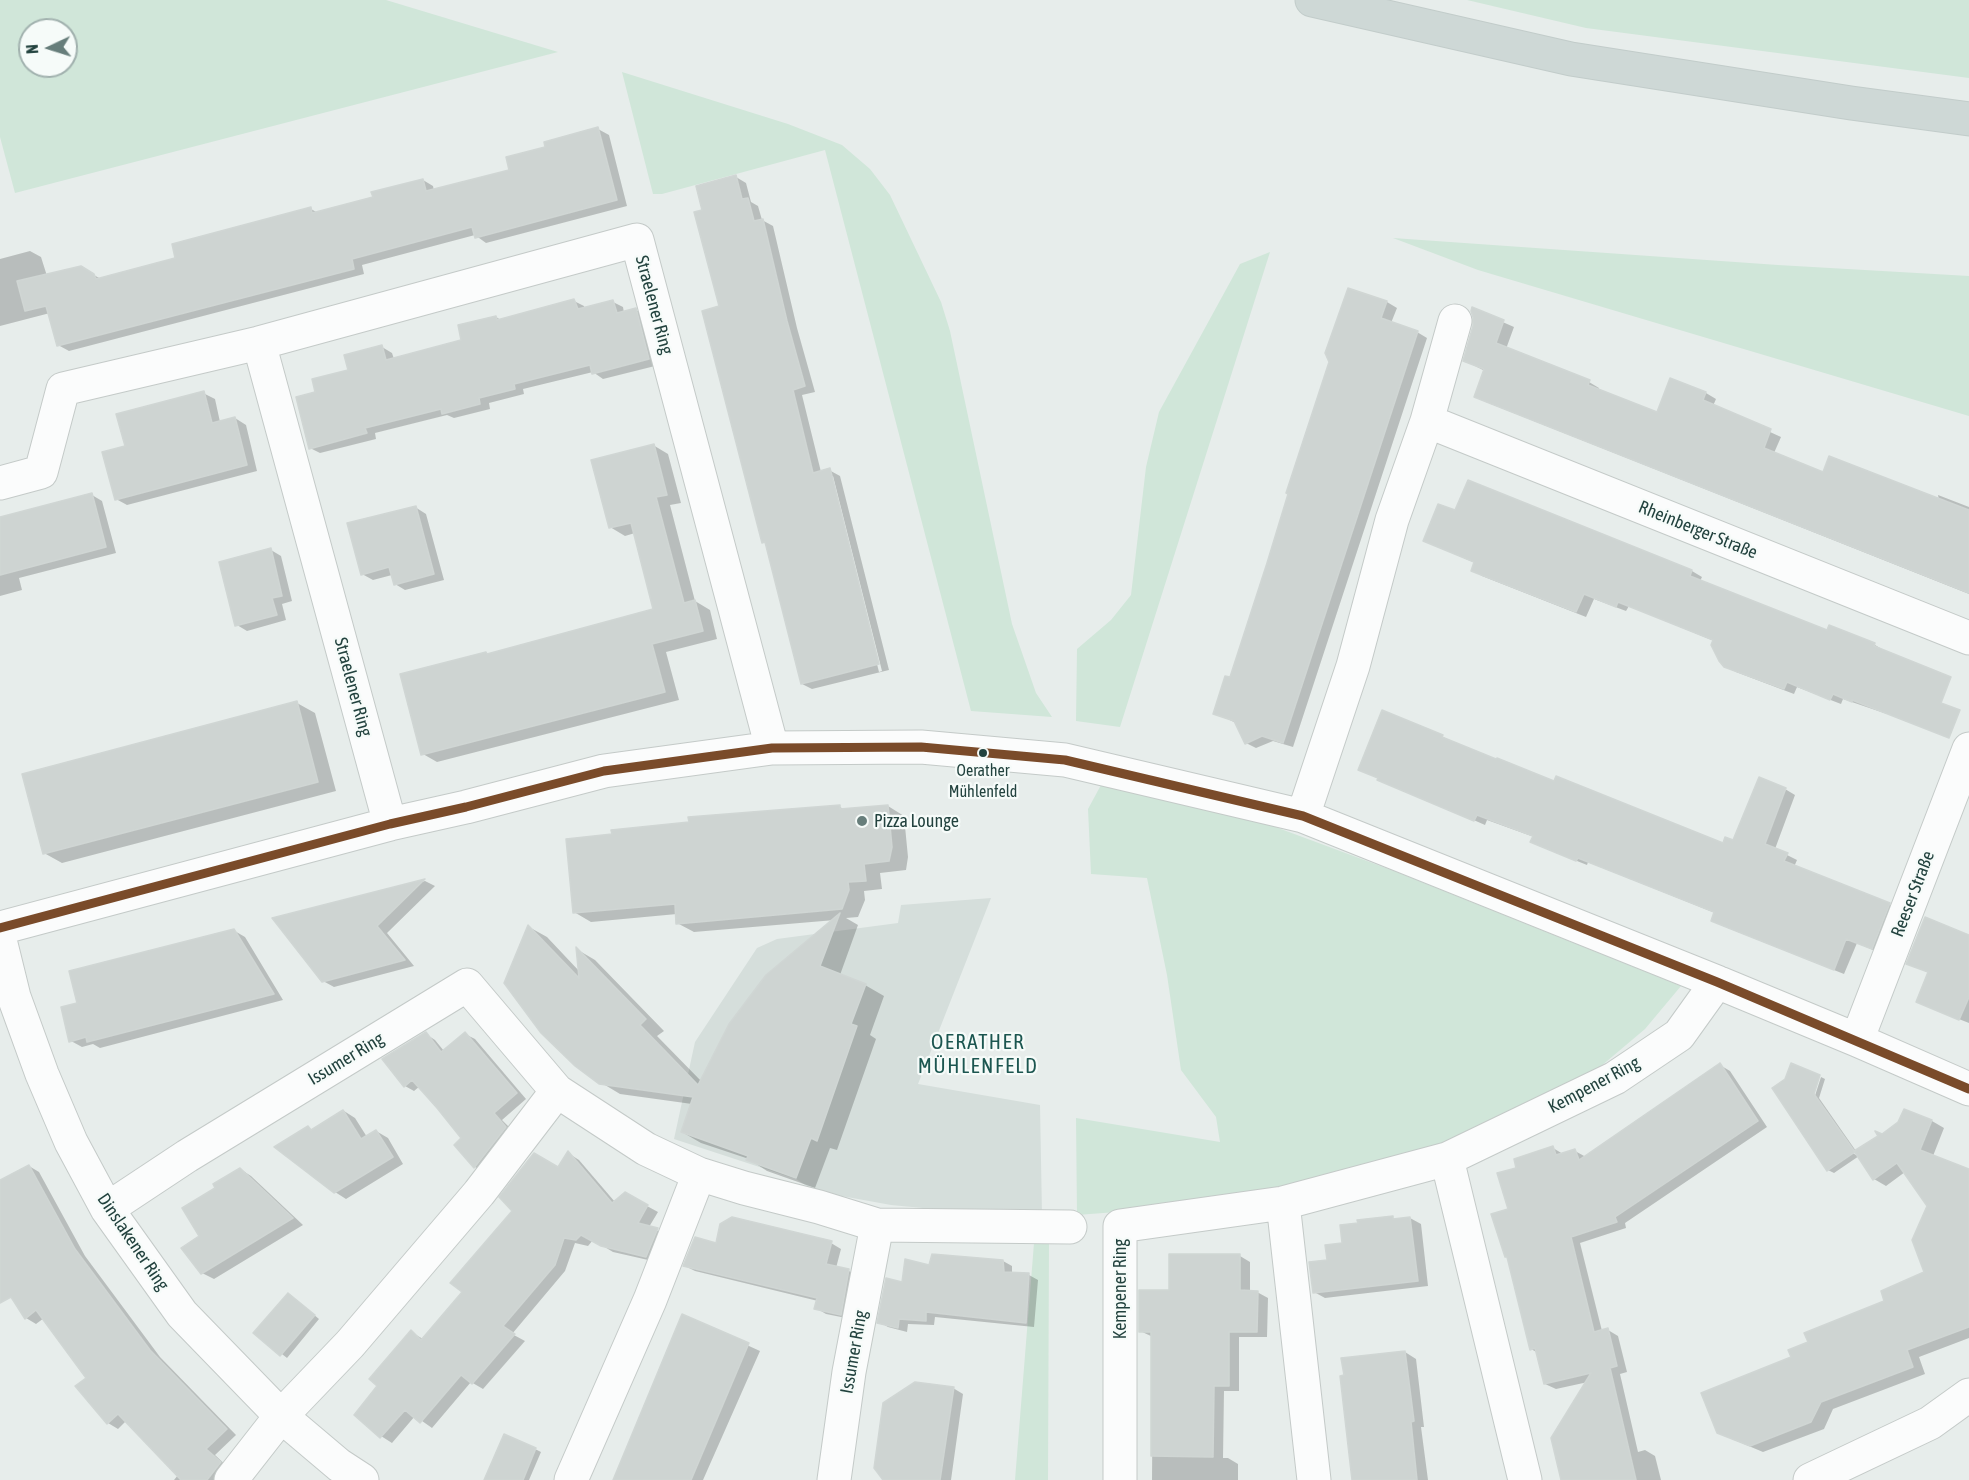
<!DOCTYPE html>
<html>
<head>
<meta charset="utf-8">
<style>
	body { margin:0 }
	#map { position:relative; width:1969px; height:1480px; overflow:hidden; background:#e7edeb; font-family:"Asap Condensed",sans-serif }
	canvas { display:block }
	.north { position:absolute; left:18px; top:18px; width:60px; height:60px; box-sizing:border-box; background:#f6fbf9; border:2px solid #a1b1ae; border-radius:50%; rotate:266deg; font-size:16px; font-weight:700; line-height:24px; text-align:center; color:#22423e }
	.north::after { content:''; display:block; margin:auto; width:21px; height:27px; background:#677e7b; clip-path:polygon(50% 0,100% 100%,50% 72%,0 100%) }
</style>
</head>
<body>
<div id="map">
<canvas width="1969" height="1480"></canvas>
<div class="north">N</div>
</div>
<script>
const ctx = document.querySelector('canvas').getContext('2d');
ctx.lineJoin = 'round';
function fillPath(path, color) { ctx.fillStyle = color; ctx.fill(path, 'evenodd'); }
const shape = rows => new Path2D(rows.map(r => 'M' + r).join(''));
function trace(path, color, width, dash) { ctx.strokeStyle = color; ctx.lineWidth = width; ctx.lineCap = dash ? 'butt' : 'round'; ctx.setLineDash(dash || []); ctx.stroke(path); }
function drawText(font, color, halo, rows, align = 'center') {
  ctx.font = font + ' "Asap Condensed",sans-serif'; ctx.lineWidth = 4.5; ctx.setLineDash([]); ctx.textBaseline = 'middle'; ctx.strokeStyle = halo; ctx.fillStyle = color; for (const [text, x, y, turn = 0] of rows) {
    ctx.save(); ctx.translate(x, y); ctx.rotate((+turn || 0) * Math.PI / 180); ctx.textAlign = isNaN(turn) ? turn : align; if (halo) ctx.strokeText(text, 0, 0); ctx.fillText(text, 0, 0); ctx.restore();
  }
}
const built = shape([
	[991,898,918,1084,1040,1105,1042,1215,975,1213,891,1205,814,1191,796,1179,674,1139,695,1042,757,948,777,939,898,923,901,905]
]);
const green = shape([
	[0,0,386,0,558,52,15,193,0,137],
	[30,30,66,30,66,66,30,66],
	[1467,0,1969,0,1969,78,1586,28],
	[622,72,788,124,842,145,870,169,890,195,941,302,950,331,1012,624,1036,693,1052,717,971,711,825,150,662,194,653,194],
	[1393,238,1778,265,1969,276,1969,416,1478,270],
	[1270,252,1120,727,1076,721,1077,649,1111,620,1131,595,1146,467,1159,412,1240,264],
	[1101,785,1262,822,1394,871,1681,986,1645,1029,1581,1083,1539,1108,1385,1166,1195,1206,1077,1215,1076,1118,1220,1142,1216,1117,1181,1070,1167,975,1147,878,1091,874,1088,809],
	[1049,1242,1048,1480,1015,1480,1034,1243]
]);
const shadow = shape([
	[598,129,609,135,627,206,486,243,475,235,362,265,364,274,69,351,58,345,50,313,0,326,0,259,30,251,41,257,47,276,81,268,101,279,177,259,311,209,318,213,374,198,423,180,433,186,434,191,511,171,547,148],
	[736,177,746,183,751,202,758,206,762,220,773,226,797,328,815,392,802,395,821,472,829,470,840,476,889,670,812,689,802,684,768,545,763,542,704,211],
	[830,476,833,476,882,671,879,672],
	[1349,290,1387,302,1397,308,1391,323,1417,332,1427,338,1293,747,1273,741,1256,748,1246,743,1236,723,1215,713,1231,679,1331,361],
	[574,301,584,306,585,309,613,302,623,307,624,313,636,310,646,316,659,365,603,379,593,372,523,389,524,394,489,403,490,409,454,418,447,415,375,433,376,439,320,453,310,448,317,393,382,347,392,353,394,359,463,341,496,317,501,320],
	[1473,309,1514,327,1506,349,1589,382,1599,388,1598,391,1658,414,1671,380,1706,393,1716,399,1713,406,1781,437,1774,453,1824,474,1939,500,1938,495,1969,507,1969,594,1486,402,1475,396,1485,371,1465,361,1475,326],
	[203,393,215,399,220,422,235,418,246,425,257,471,127,505,116,499,126,447],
	[653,445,668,454,681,503,670,505,695,601,710,610,717,639,666,652,679,700,437,762,423,754,488,655,655,610,635,533,625,536,610,527],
	[1468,482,1692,571,1702,577,1700,581,1828,632,1830,627,1875,645,1900,660,1887,714,1843,699,1841,704,1797,687,1794,694,1736,672,1725,666,1714,641,1629,606,1626,611,1594,599,1586,617,1482,576,1472,570,1475,563,1425,541,1456,512],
	[92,495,102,501,116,553,19,578,22,590,0,596,0,528],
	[415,507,426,514,444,580,405,590,395,584,392,575,373,580,362,574],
	[271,550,281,556,292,601,282,604,286,620,247,631,237,625],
	[297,703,315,713,336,791,62,863,44,853],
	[1442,736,1452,743,1724,845,1734,842,1785,789,1795,795,1775,849,1797,860,1794,867,1889,904,1899,910,1882,954,1857,943,1844,974,1723,926,1715,913,1588,862,1587,865,1542,847,1532,841,1534,837,1487,820,1485,825,1359,770],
	[888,806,904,816,908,857,906,870,880,873,882,889,864,891,865,900,858,917,846,918,858,925,840,975,865,985,884,996,870,1035,876,1039,837,1150,830,1148,815,1188,767,1171,749,1159,701,1143,682,1132,692,1104,620,1094,600,1082,529,927,547,937,580,972,578,950,595,960,664,1031,657,1036,702,1082,835,920,694,932,677,923,677,914,591,922,574,912,840,807,845,810],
	[425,881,435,886,387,933,414,966,334,987,323,981,275,919],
	[233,930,245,937,283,1000,100,1048,93,1044,82,1047,71,1041,79,1004],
	[1969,936,1969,1023,1928,1007,1918,1002,1929,973,1908,963],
	[426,1034,435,1040,444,1051,465,1034,475,1039,526,1099,502,1120,515,1133,485,1173,475,1167,456,1145,463,1138,420,1086,414,1091,405,1086],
	[1720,1065,1730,1071,1767,1127,1625,1223,1626,1228,1580,1243,1602,1331,1608,1330,1618,1336,1627,1372,1620,1374,1638,1452,1645,1450,1655,1456,1661,1480,1562,1480,1588,1382,1556,1389,1545,1384,1538,1353,1531,1349,1510,1210,1518,1169,1553,1148,1563,1154,1575,1151,1586,1157],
	[1821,1077,1825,1079,1819,1098,1856,1151,1849,1147,1848,1150,1856,1155,1856,1152,1899,1123,1905,1110,1932,1121,1944,1128,1933,1156,1969,1171,1969,1338,1919,1357,1925,1374,1833,1409,1824,1429,1763,1452,1732,1439,1719,1432,1810,1343,1886,1302,1926,1273,1928,1206,1905,1172,1886,1186,1874,1179,1859,1156,1834,1173,1828,1170,1810,1101,1813,1102],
	[344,1111,355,1118,367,1137,376,1131,388,1138,403,1164,346,1199,335,1192,308,1128,313,1131],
	[568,1153,579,1160,615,1202,625,1194,658,1212,649,1227,668,1236,657,1262,613,1252,593,1240,588,1246,575,1243,565,1271,512,1334,525,1341,483,1389,471,1382,432,1428,415,1416,392,1443,381,1436,379,1386,411,1332,423,1339,464,1292,559,1169],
	[29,1166,39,1172,85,1256,160,1357,236,1435,215,1455,230,1469,224,1480,174,1480,178,1475,126,1421,118,1429,108,1423,77,1386,89,1378,44,1318,36,1324,26,1318,0,1277,0,1182],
	[240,1169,251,1176,303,1225,214,1279,202,1273,201,1237,217,1189],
	[1392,1218,1396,1220,1410,1218,1421,1224,1428,1286,1325,1298,1314,1292,1344,1244],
	[831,1243,841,1249,836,1268,849,1271,859,1277,851,1319,826,1314,816,1308,818,1301,695,1271,685,1266,717,1244],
	[1240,1256,1250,1262,1250,1292,1257,1292,1268,1298,1267,1337,1239,1337,1239,1391,1224,1391,1223,1458,1228,1458,1238,1464,1238,1480,1152,1480,1153,1337,1140,1331,1170,1292],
	[1003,1261,1012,1266,1012,1274,1029,1275,1038,1280,1034,1327,935,1317,934,1325,908,1324,907,1332,888,1327,879,1322,904,1284,930,1266],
	[294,1298,319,1319,287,1358,255,1333],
	[683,1316,760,1351,703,1480,614,1480],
	[1405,1352,1416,1359,1424,1427,1421,1427,1428,1480,1354,1480],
	[953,1388,963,1394,951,1480,885,1480],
	[535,1449,541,1452,529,1480,486,1480]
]);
const building = shape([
	[598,127,617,200,475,238,472,227,352,259,354,269,57,346,46,306,25,311,17,281,81,266,94,274,96,279,175,258,172,244,311,207,312,213,373,197,371,192,423,179,426,191,509,170,506,157,545,147,544,142,598,127],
	[736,175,742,199,748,198,754,221,763,219,787,321,805,386,793,390,813,473,830,468,879,664,801,684,765,542,762,543,702,311,719,306,694,212,702,210,696,186,736,175],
	[1348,288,1387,301,1381,318,1418,331,1283,743,1262,736,1245,744,1234,721,1213,714,1225,676,1230,677,1267,563,1288,494,1286,493,1329,362,1325,353,1348,288],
	[574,299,578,309,613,300,617,313,636,308,649,359,592,374,590,365,514,384,515,389,479,398,480,404,442,414,441,409,365,428,367,433,309,449,296,397,315,392,312,379,348,370,344,355,382,345,386,360,461,340,458,325,496,316,497,320,574,299],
	[1472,307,1504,320,1496,343,1590,380,1588,385,1657,412,1670,378,1706,392,1703,400,1771,429,1764,448,1823,472,1829,456,1969,510,1969,593,1474,397,1484,369,1463,361,1473,326,1473,317,1471,311,1472,307],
	[204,391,212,423,235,417,247,465,115,500,102,452,125,446,116,414,204,391],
	[654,444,667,495,656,497,684,603,695,600,703,631,652,644,665,692,421,755,400,674,486,652,487,654,653,609,631,523,609,528,591,460,654,444],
	[1468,480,1692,570,1690,576,1827,630,1829,625,1875,643,1874,646,1951,677,1941,703,1960,710,1949,738,1852,700,1852,702,1833,694,1830,700,1787,682,1784,689,1724,667,1719,661,1711,645,1713,640,1618,602,1616,607,1584,594,1576,612,1471,571,1474,562,1423,541,1438,504,1455,510,1468,480],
	[92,493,106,547,0,575,0,517,92,493],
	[416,506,434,574,394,585,389,567,361,575,347,523,416,506],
	[271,548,282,596,272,598,277,615,235,626,219,562,271,548],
	[297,701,318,782,43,854,22,774,297,701],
	[1382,710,1443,735,1442,737,1496,759,1497,758,1554,781,1556,776,1723,843,1725,837,1733,840,1759,777,1786,788,1765,844,1788,853,1784,861,1890,903,1872,949,1846,939,1834,970,1711,921,1714,912,1578,858,1576,861,1530,842,1533,836,1477,815,1474,821,1377,780,1378,778,1358,770,1382,710],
	[840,805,840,809,888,805,892,847,889,861,864,864,866,881,848,882,849,890,842,909,676,924,675,904,573,913,566,839,612,834,611,830,689,822,688,817,840,805],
	[425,879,377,926,405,960,322,982,272,918,425,879],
	[840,913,820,966,866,984,851,1024,857,1026,817,1141,811,1138,796,1178,746,1160,748,1156,681,1132,693,1097,599,1084,575,1066,541,1033,504,983,528,925,579,978,576,947,646,1019,640,1025,698,1085,729,1024,766,975,840,913],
	[1925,917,1969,935,1969,997,1959,1020,1916,1002,1928,972,1906,964,1925,917],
	[234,929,274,994,87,1042,86,1037,69,1042,61,1007,77,1003,69,971,234,929],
	[426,1032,441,1052,465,1032,517,1093,494,1113,506,1127,474,1168,454,1145,461,1138,437,1108,412,1080,404,1087,382,1059,426,1032],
	[1720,1063,1758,1121,1615,1217,1617,1222,1571,1237,1594,1332,1608,1328,1617,1366,1610,1368,1636,1480,1561,1480,1551,1438,1591,1373,1544,1384,1535,1348,1530,1350,1507,1257,1505,1257,1491,1214,1508,1209,1497,1173,1516,1168,1514,1159,1553,1146,1556,1155,1575,1149,1579,1160,1720,1063],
	[1791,1063,1820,1075,1814,1094,1855,1152,1827,1171,1772,1088,1785,1079,1791,1063],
	[1904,1109,1932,1120,1920,1150,1969,1169,1969,1327,1907,1350,1913,1367,1821,1402,1811,1422,1750,1446,1717,1433,1701,1393,1791,1357,1788,1350,1808,1342,1804,1333,1884,1301,1881,1291,1924,1272,1912,1240,1927,1206,1897,1163,1873,1180,1854,1151,1878,1136,1875,1131,1882,1134,1898,1122,1904,1109],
	[343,1110,361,1139,376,1130,393,1157,334,1193,274,1147,308,1126,311,1130,343,1110],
	[568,1151,612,1203,625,1192,648,1205,638,1223,658,1228,646,1257,601,1246,581,1235,576,1240,564,1238,555,1265,503,1326,515,1334,472,1384,461,1375,420,1423,405,1410,380,1438,354,1415,377,1386,369,1379,411,1330,421,1340,462,1292,450,1283,512,1211,499,1197,534,1153,558,1167,568,1151],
	[29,1165,75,1249,150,1350,227,1429,206,1449,221,1462,207,1480,181,1480,118,1414,107,1424,75,1386,86,1378,36,1310,25,1319,11,1297,0,1303,0,1180,29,1165],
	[240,1168,293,1218,201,1274,181,1248,199,1236,182,1208,215,1188,213,1184,240,1168],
	[1393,1216,1393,1219,1410,1217,1418,1281,1313,1293,1309,1262,1327,1260,1325,1245,1342,1243,1340,1225,1358,1223,1357,1220,1393,1216],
	[732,1217,832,1241,826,1264,849,1269,841,1315,814,1309,817,1298,683,1266,695,1237,716,1243,720,1224,732,1217],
	[932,1254,1003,1260,1004,1272,1029,1273,1026,1323,926,1312,926,1321,899,1319,898,1328,877,1323,886,1278,902,1282,905,1259,929,1265,932,1254],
	[1169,1254,1240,1254,1240,1290,1258,1291,1257,1332,1229,1332,1229,1386,1214,1386,1213,1457,1151,1456,1151,1332,1139,1332,1139,1290,1169,1290,1169,1254],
	[288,1293,315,1315,280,1356,253,1333,288,1293],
	[682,1314,749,1343,691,1480,613,1480,682,1314],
	[1405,1351,1414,1421,1411,1422,1417,1480,1352,1480,1340,1376,1344,1375,1341,1358,1405,1351],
	[915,1382,954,1387,940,1480,883,1480,874,1468,883,1403,915,1382],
	[504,1434,536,1448,523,1480,484,1480,504,1434]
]);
const minor = shape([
	[1427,421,1455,321],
	[0,483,41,472,63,389,259,343],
	[1303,816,1353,666,1392,520,1427,421,1969,638],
	[390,824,259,343,637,240,772,748],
	[0,928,390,824,466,807,604,771,772,748,921,747,1065,760,1303,816,1717,982,1857,1040,1969,1089],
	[0,940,14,997,42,1074,71,1142,107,1209,182,1314,281,1416,339,1465,362,1480],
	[1857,1040,1969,749],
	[1447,1159,1525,1480],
	[1283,1203,1314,1480],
	[107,1209,187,1156,467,985,557,1091,646,1149,699,1174,744,1188,819,1207,877,1225,1070,1227],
	[231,1480,281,1416,350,1344,479,1193,557,1091],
	[571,1480,650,1300,699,1174],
	[834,1480,849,1372,877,1225],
	[1120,1480,1120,1226,1283,1203,1447,1159,1615,1078,1679,1035,1717,982],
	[1810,1480,1930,1423,1969,1395]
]);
const major = shape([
	[1312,0,1571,59,1851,103,1969,119]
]);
const bus1 = shape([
	[0,928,390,824,466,807,604,771,772,748,921,747,1065,760,1303,816,1717,982,1969,1089]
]);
const markers = [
	[983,753,5,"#22423e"],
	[862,821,6,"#677e7b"]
];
const busNames = [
	["Oerather",983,771],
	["Mühlenfeld",983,792]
];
const streetNames = [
	["Straelener Ring",654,305,75],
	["Rheinberger Straße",1698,530,22],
	["Straelener Ring",353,687,75],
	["Reeser Straße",1913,894,-69],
	["Issumer Ring",346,1059,-31],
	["Kempener Ring",1594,1085,-28],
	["Dinslakener Ring",133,1242,56],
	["Kempener Ring",1120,1289,-90],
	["Issumer Ring",854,1352,-80]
];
const poiNames = [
	["Pizza Lounge",874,821]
];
const quarterNames = [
	["OERATHER",978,1042],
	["MÜHLENFELD",978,1066]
];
fillPath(built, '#d5dedb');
fillPath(green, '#d0e6d9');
fillPath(shadow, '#0003');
fillPath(building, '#ced4d2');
trace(building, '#d0d6d4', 1.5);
trace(minor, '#c4cac8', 35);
trace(major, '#c2ccca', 35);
trace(minor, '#fbfcfc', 33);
trace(major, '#ced8d6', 33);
trace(bus1, '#7a4b2a', 9);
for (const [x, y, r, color] of markers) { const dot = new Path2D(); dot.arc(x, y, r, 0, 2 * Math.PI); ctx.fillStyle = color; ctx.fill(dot); trace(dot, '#f6fbf9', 2); }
drawText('16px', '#22423e', '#f6fbf9', busNames);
drawText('18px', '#22423e', '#f6fbf9', streetNames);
drawText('18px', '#22423e', '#f6fbf9', poiNames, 'left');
ctx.letterSpacing = '1.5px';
drawText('21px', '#1c5650', '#f6fbf9', quarterNames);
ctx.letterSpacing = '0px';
</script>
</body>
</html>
